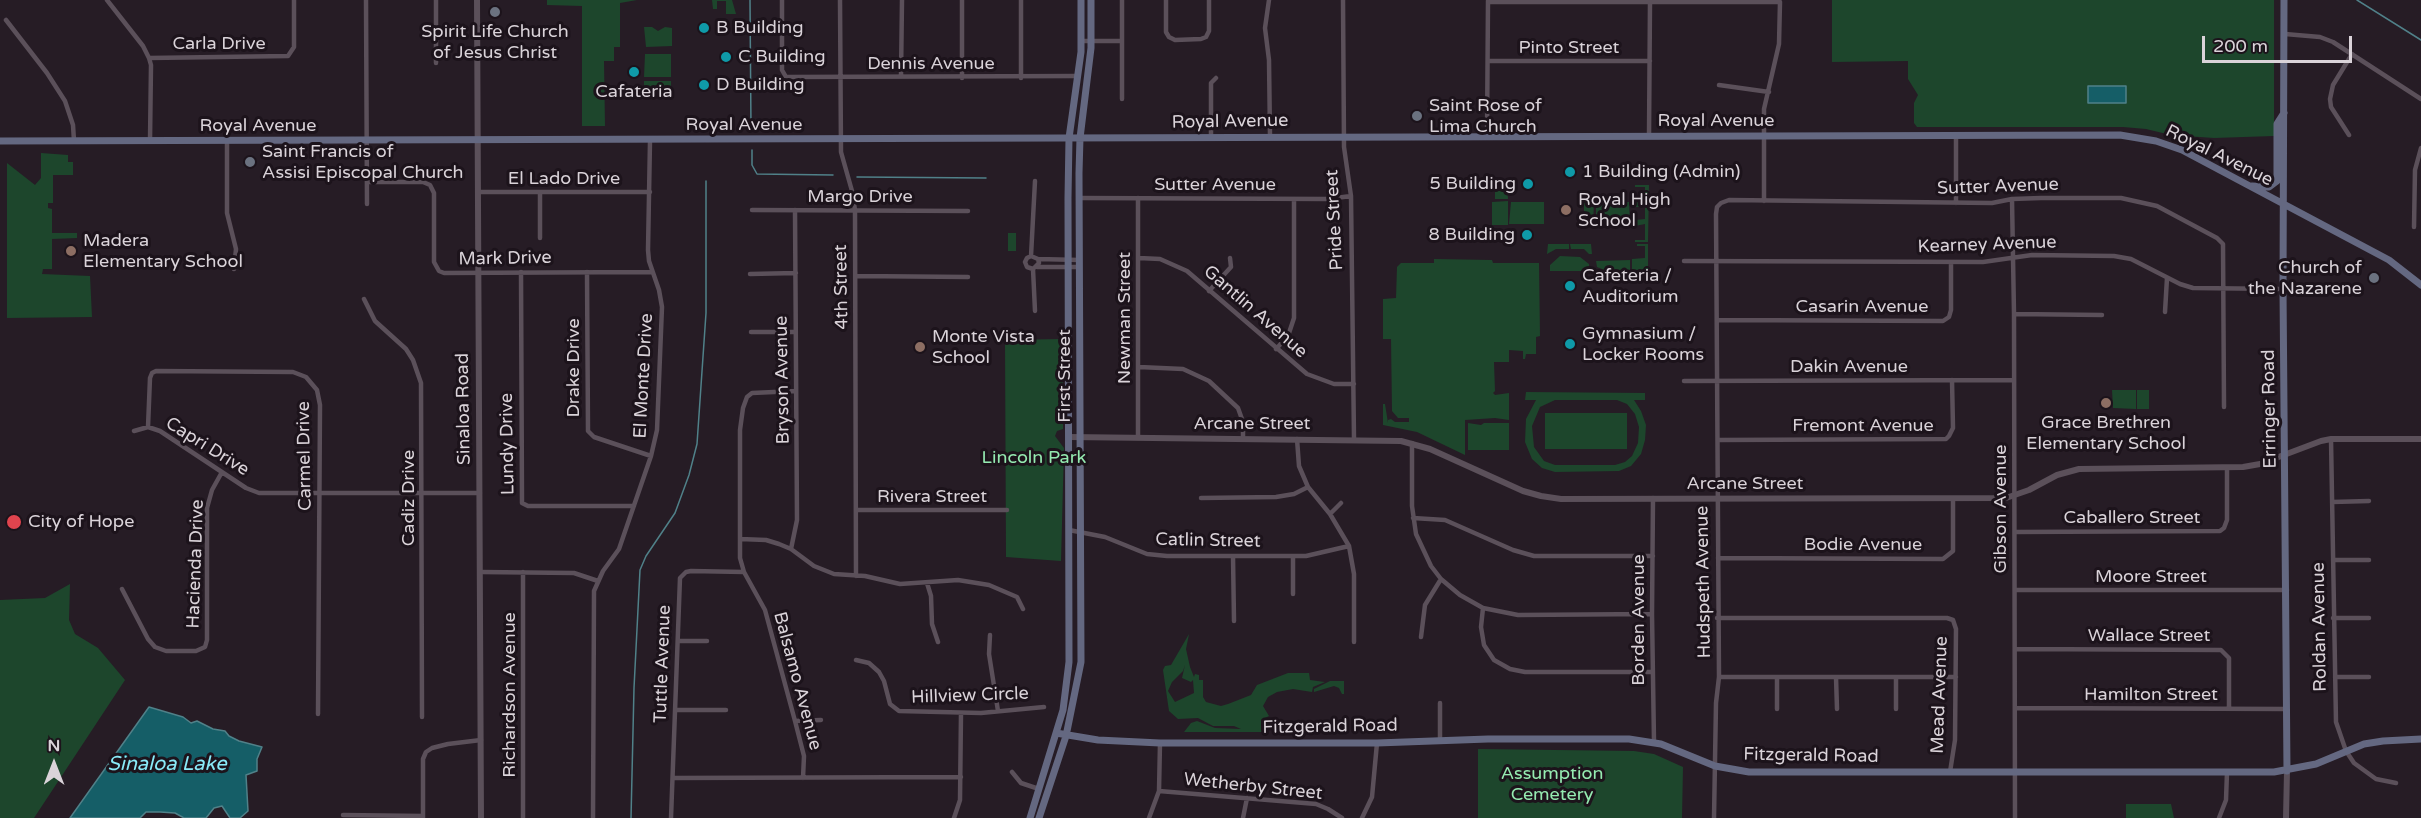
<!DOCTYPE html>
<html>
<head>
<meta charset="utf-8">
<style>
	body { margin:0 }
	#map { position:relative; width:2421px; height:818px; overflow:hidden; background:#261c25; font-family:"Varela Round",sans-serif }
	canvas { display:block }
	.north { position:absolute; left:24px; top:734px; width:60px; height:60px; -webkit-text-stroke:4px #1c131b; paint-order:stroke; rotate:0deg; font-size:16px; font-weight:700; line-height:24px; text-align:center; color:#dad3d9 }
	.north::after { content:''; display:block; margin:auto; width:21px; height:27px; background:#dad3d9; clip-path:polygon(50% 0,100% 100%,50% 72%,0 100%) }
	.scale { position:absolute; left:2202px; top:36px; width:150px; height:27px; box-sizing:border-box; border:3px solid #dad3d9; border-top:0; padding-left:8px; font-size:18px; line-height:21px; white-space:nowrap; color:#dad3d9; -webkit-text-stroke:4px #1c131b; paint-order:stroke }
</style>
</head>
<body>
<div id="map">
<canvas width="2421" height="818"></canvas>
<div class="north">N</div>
<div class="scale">200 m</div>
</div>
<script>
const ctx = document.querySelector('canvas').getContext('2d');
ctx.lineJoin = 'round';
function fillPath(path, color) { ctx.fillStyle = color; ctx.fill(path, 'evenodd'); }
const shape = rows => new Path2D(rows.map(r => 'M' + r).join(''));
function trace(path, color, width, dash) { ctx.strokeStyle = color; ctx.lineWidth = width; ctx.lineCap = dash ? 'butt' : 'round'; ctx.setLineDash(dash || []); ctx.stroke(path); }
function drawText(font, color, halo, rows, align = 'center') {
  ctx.font = font + ' "Varela Round",sans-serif'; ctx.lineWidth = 6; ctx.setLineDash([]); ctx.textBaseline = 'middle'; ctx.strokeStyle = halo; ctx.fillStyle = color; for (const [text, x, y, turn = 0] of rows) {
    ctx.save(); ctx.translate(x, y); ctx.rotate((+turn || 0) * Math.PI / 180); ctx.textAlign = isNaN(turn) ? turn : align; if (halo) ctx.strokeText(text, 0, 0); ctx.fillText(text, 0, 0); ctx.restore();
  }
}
const green = shape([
	[547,0,637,0,620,3,620,47,614,47,614,61,604,61,605,126,582,126,582,6,547,5],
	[698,0,732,0,736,14,726,14,726,1,717,1,717,9,713,9,712,0],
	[1832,0,2274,0,2274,136,2214,138,2171,135,2146,129,2123,127,1917,127,1914,123,1914,103,1918,95,1908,79,1908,61,1832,62],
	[644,27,652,27,658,31,665,27,672,28,672,46,646,47],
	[645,54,671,54,671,77,644,77],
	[644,81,671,81,671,91,644,91],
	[41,153,68,155,68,162,73,162,73,175,53,175,53,203,48,203,48,208,52,209,52,233,77,233,77,238,52,239,52,269,43,269,42,274,90,276,92,317,7,318,7,163,35,185,41,178],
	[1635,185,1649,185,1648,242,1635,242,1635,240,1645,240,1645,224,1635,226,1635,220,1645,219,1645,207,1634,207,1634,201,1645,200,1645,187,1635,187],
	[1495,186,1507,186,1508,199,1495,199],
	[1508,201,1508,225,1492,225,1492,202],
	[1511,202,1544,202,1544,224,1509,224],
	[1584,202,1594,202,1593,225,1586,225,1584,222],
	[1596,202,1629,202,1630,223,1599,225,1596,222],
	[1008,233,1016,233,1016,251,1008,251],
	[1548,244,1569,244,1569,249,1556,249,1547,254],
	[1570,244,1591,244,1592,254,1589,254,1584,249,1571,249],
	[1637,244,1648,244,1648,270,1632,270,1632,259,1645,258,1645,246,1637,246],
	[1560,256,1580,257,1589,264,1589,271,1550,271,1550,265],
	[1434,259,1492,260,1493,263,1539,263,1540,336,1536,337,1536,354,1526,354,1525,359,1523,359,1523,351,1509,350,1509,362,1494,362,1495,391,1493,393,1495,395,1509,393,1509,420,1495,418,1465,420,1465,455,1417,432,1383,425,1383,404,1385,404,1388,423,1388,420,1391,419,1395,422,1409,422,1409,418,1398,418,1392,411,1391,339,1383,339,1383,299,1396,298,1397,267,1401,263,1434,263],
	[1630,260,1630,270,1607,271,1597,267,1596,261],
	[1063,339,1063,429,1057,431,1055,436,1064,448,1061,561,1006,557,1005,340],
	[2112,390,2136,390,2136,409,2113,408],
	[2137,390,2149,390,2149,409,2137,409],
	[1526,392,1645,393,1645,400,1634,400,1641,411,1646,425,1645,440,1641,454,1631,466,1619,471,1555,472,1542,468,1532,459,1525,442,1526,419,1536,400,1525,400],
	[1555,400,1617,400,1627,404,1635,414,1639,427,1638,443,1632,456,1625,462,1615,465,1555,465,1544,461,1534,447,1532,426,1540,407],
	[1545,413,1627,413,1627,449,1545,449],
	[1468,423,1481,425,1484,423,1509,423,1509,450,1468,450],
	[70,584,69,620,75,634,98,648,125,680,34,818,0,818,0,600,45,598],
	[1189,634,1186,649,1190,667,1194,677,1195,674,1199,675,1199,680,1203,680,1203,697,1206,702,1221,706,1228,704,1251,695,1257,685,1288,673,1309,673,1310,680,1325,682,1313,687,1312,692,1293,689,1277,692,1268,697,1263,706,1269,716,1261,720,1261,730,1267,730,1267,732,1184,732,1191,723,1197,721,1215,728,1241,729,1234,726,1213,726,1198,718,1178,719,1169,711,1163,670,1165,666,1171,665],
	[1185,665,1182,678,1191,682,1193,680,1194,693,1175,702,1168,691,1172,682,1183,671],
	[1330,681,1344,681,1344,694,1342,694,1339,688,1334,686,1314,692,1314,689],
	[1478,749,1634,751,1654,754,1683,767,1682,818,1478,818],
	[2126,804,2171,804,2174,818,2126,818]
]);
const water = shape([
	[2088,86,2126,86,2126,103,2088,103,2088,86],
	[149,707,183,717,191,723,197,721,213,729,225,731,229,736,239,741,262,747,257,759,257,771,246,775,248,811,240,818,230,818,222,806,214,808,206,818,184,818,175,813,160,812,146,812,140,818,70,818,149,707]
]);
const stream = shape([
	[750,0,751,130],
	[2357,0,2421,40],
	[752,150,752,165,757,174,833,175],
	[857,177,986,178],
	[631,818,634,688,640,570,646,556,675,513,689,475,697,444,706,313,706,181]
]);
const minor = shape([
	[107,0,143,46,149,58,151,65,150,141],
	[366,0,367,204],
	[436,0,436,63],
	[782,0,782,70,786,77,1078,76],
	[840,0,841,152,852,191,855,210,856,576],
	[962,0,962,78],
	[1021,0,1021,78],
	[1122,0,1122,99],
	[1166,0,1166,32,1169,37,1175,40,1201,39,1206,37,1209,31,1209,0],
	[1269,0,1265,28,1269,60,1270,136],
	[1343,0,1344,147,1351,196,1354,439],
	[1488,2,1780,2],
	[6,20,47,73,65,101,73,125,74,141],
	[2285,34,2320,37,2333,42,2421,99],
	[1081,41,1122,41],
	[149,58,288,56,294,47,294,0],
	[1488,61,1650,61],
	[901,76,902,0],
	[1719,85,1769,92],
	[2349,135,2331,107,2330,99,2333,85,2352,54],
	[1487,136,1488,1],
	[1956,136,1956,203],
	[1649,137,1650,1],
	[1211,138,1211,83,1216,78],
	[227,141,227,213,236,249,234,269],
	[367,182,423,182,430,185,434,193,434,262,439,271,444,273,652,272],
	[478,192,650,192],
	[540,192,540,238],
	[1080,198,1328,199,1351,196],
	[1138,198,1138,438],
	[2012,199,2014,314,2015,818],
	[1764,201,1764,109,1779,44,1780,2],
	[752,210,968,211],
	[2414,227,2415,170,2421,148],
	[1031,256,1038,259,1039,263,1033,269,1027,267,1025,262,1027,258,1031,256,1035,181],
	[1139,258,1160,259,1187,271,1307,374,1334,384,1354,384],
	[1038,259,1080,260],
	[1684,261,1983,262,2032,255,2114,256,2131,259,2180,284,2193,288,2283,289],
	[1037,267,1080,267],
	[1033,269,1035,311],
	[521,272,522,503,528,506,634,506],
	[587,272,588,431,594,437,651,456],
	[750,274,796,273],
	[856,276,968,277],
	[1209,291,1231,267,1230,258],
	[364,299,375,321,406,349,413,360,421,383,422,717],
	[2165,312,2167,278],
	[2014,314,2102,315],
	[1717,320,1943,321,1949,317,1951,310,1951,262],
	[751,332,795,332],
	[1276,349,1288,336,1294,318,1294,199],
	[1139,367,1183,369,1209,381,1238,408,1243,422,1243,439],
	[1684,381,2014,380],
	[796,391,752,393,747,397,743,408,740,430,740,558,744,572,765,610,795,721,804,756,803,778],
	[148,427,150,378,152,373,156,371,293,372,306,377,317,390,320,405,318,714],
	[134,431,148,427,160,431,246,488,259,493,480,493],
	[1297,439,1299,466,1308,487,1330,514,1349,546,1354,574,1354,642],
	[2331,439,2336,722,2346,751,2354,763,2376,779,2396,783],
	[1718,440,1946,439,1949,436,1953,428,1952,380],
	[1412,443,1412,506,1416,534,1431,566,1441,579,1460,595,1483,608,1518,615,1652,614],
	[1201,498,1276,497,1294,494,1308,487],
	[1653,498,1652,614,1654,742],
	[2332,502,2369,501],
	[857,510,1007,510],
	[1330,514,1341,503],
	[1413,518,1445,520,1513,550,1534,556,1653,556],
	[1069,530,1105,537,1147,554,1167,556,1306,556,1349,546],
	[2015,532,2220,531,2224,528,2227,520,2227,468],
	[740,539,766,540,779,544,791,549,814,566,834,574,865,576,900,584,958,580,989,585,1017,597,1023,609],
	[791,549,797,520,795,210],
	[1233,556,1234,621],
	[1293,556,1293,594],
	[1718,558,1943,559,1953,551,1953,499],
	[2333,560,2369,560],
	[481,572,574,573,598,581],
	[523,572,523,818],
	[927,583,931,596,932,624,938,642],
	[122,589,148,639,155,647,166,651,196,651,205,647,207,640,207,508,212,490,222,472],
	[2015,590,2287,590],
	[1483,608,1481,627,1484,645,1494,660,1510,669,1525,672,1653,672],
	[1717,618,1947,618,1953,620,1956,629,1955,740,1950,772],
	[2333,618,2369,618],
	[990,635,989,654,998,711],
	[1421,637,1425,605,1441,579],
	[678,641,707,641],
	[2015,649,2221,650,2229,658,2229,708],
	[856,660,869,663,879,672,884,681,890,704,899,711,981,713,1044,707],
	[1719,677,1956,677],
	[1777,677,1777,709],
	[1836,677,1837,709],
	[1896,677,1896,709],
	[2335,677,2369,677],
	[1440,703,1440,740],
	[2015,708,2287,709],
	[676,710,726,710],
	[795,721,821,720],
	[1012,772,1021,783,1039,789],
	[673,778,961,777],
	[1159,791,1316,804,1328,809,1342,818],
	[343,815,423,816],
	[423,818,423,759,426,752,432,748,448,744,481,740],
	[593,818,594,591,603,571,619,549,651,456,657,430,662,307,659,290,649,261,648,250,650,141],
	[671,818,680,578,686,572,691,571,744,572],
	[954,818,960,800,961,713],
	[1149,818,1159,791,1160,743],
	[1243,818,1247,798],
	[1362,818,1372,797,1377,743],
	[1714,818,1716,703,1719,677,1716,214,1717,207,1721,203,1729,200,1992,203,2012,199,2041,198,2121,198,2157,206,2217,238,2223,244,2224,407],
	[2219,818,2226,800,2227,772]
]);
const tertiary = shape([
	[477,0,481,818],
	[1069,437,1401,441,1430,449,1523,491,1541,496,1561,499,2006,498,2029,490,2057,475,2079,469,2243,467,2260,464,2321,441,2331,439,2421,439],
	[2286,818,2287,771]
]);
const secondary = shape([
	[2284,0,2283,289,2287,771],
	[0,141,2120,135,2156,141,2182,150,2389,260,2421,285],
	[2252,186,2269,187,2277,181,2277,124,2284,113],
	[1056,733,1098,740,1160,743,1377,743,1488,739,1629,739,1661,744,1715,766,1749,772,2274,772,2316,764,2364,744,2383,741,2421,739],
	[1030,818,1063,710,1069,662,1068,198,1069,138,1081,52,1081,0],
	[1039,818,1066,736,1081,662,1079,173,1080,138,1091,48,1091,0]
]);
const markers = [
	[495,12,6,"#6b7280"],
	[704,28,6,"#0f9aa8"],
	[726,57,6,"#0f9aa8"],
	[634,72,6,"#0f9aa8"],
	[704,85,6,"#0f9aa8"],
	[1417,116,6,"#6b7280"],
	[250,162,6,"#6b7280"],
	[1570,172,6,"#0f9aa8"],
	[1528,184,6,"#0f9aa8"],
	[1566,210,6,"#8d6e63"],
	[1527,235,6,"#0f9aa8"],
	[71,251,6,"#8d6e63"],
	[2374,278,6,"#6b7280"],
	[1570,286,6,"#0f9aa8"],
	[1570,344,6,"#0f9aa8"],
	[920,347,6,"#8d6e63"],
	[2106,403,6,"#8d6e63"],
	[14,522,8,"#e0444e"]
];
const poiNames = [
	["B Building",716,28],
	["Spirit Life Church",495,32,"center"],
	["of Jesus Christ",495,53,"center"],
	["C Building",738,57],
	["D Building",716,85],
	["Cafateria",634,92,"center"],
	["Saint Rose of",1429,106],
	["Lima Church",1429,127],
	["Saint Francis of",262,152],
	["Assisi Episcopal Church",262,173],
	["1 Building (Admin)",1582,172],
	["5 Building",1516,184,"right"],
	["Royal High",1578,200],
	["School",1578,221],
	["8 Building",1515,235,"right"],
	["Madera",83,241],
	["Elementary School",83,262],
	["Church of",2362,268,"right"],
	["the Nazarene",2362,289,"right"],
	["Cafeteria /",1582,276],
	["Auditorium",1582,297],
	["Gymnasium /",1582,334],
	["Locker Rooms",1582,355],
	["Monte Vista",932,337],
	["School",932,358],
	["Grace Brethren",2106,423,"center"],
	["Elementary School",2106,444,"center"],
	["City of Hope",28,522]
];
const streetNames = [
	["Carla Drive",219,44],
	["Pinto Street",1569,48],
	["Dennis Avenue",931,64],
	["Royal Avenue",1716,121],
	["Royal Avenue",1230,122,-1],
	["Royal Avenue",744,125],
	["Royal Avenue",258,126],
	["Royal Avenue",2219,156,26],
	["El Lado Drive",564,179],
	["Sutter Avenue",1215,185],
	["Sutter Avenue",1998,187,-2],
	["Margo Drive",860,197],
	["Pride Street",1335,220,-93],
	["Kearney Avenue",1987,245,-2],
	["Mark Drive",505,259,-1],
	["4th Street",842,287,-91],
	["Casarin Avenue",1862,307],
	["Gantlin Avenue",1255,312,41],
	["Newman Street",1125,318,-90],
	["Dakin Avenue",1849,367],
	["Drake Drive",574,368,-90],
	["El Monte Drive",644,376,-87],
	["First Street",1065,376,-90],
	["Bryson Avenue",783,380,-91],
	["Sinaloa Road",464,409,-91],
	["Erringer Road",2270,409,-91],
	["Arcane Street",1252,424],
	["Fremont Avenue",1863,426],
	["Lundy Drive",508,444,-91],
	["Capri Drive",207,447,32],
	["Carmel Drive",305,456,-91],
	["Arcane Street",1745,484],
	["Rivera Street",932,497],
	["Cadiz Drive",409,498,-90],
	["Gibson Avenue",2001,509,-90],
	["Caballero Street",2132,518],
	["Catlin Street",1208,541,1],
	["Bodie Avenue",1863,545],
	["Hacienda Drive",196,564,-88],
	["Moore Street",2151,577],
	["Hudspeth Avenue",1704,582,-91],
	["Borden Avenue",1639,620,-90],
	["Roldan Avenue",2320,627,-91],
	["Wallace Street",2149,636],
	["Tuttle Avenue",663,664,-88],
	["Balsamo Avenue",797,681,75],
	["Richardson Avenue",510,695,-90],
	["Mead Avenue",1940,695,-88],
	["Hamilton Street",2151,695],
	["Hillview Circle",970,696,-2],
	["Fitzgerald Road",1330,727,-1],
	["Fitzgerald Road",1811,756,1],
	["Wetherby Street",1253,787,6]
];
const parkNames = [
	["Lincoln Park",1034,458],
	["Assumption",1552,774],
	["Cemetery",1552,795]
];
const waterNames = [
	["Sinaloa Lake",167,765]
];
fillPath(green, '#1d462c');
fillPath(water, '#155e67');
trace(water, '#508189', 1.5);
trace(stream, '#508189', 1.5);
trace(minor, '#5b505a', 4.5);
trace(tertiary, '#5b505a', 6);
trace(secondary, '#646881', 7);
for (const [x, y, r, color] of markers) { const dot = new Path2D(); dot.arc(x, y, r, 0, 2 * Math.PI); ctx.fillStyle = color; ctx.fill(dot); trace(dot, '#1c131b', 2); }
drawText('18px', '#dad3d9', '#1c131b', poiNames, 'left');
drawText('18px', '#dad3d9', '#1c131b', streetNames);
drawText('18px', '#95ebb1', '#1c131b', parkNames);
drawText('italic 20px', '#89eaf8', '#1c131b', waterNames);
</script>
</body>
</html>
